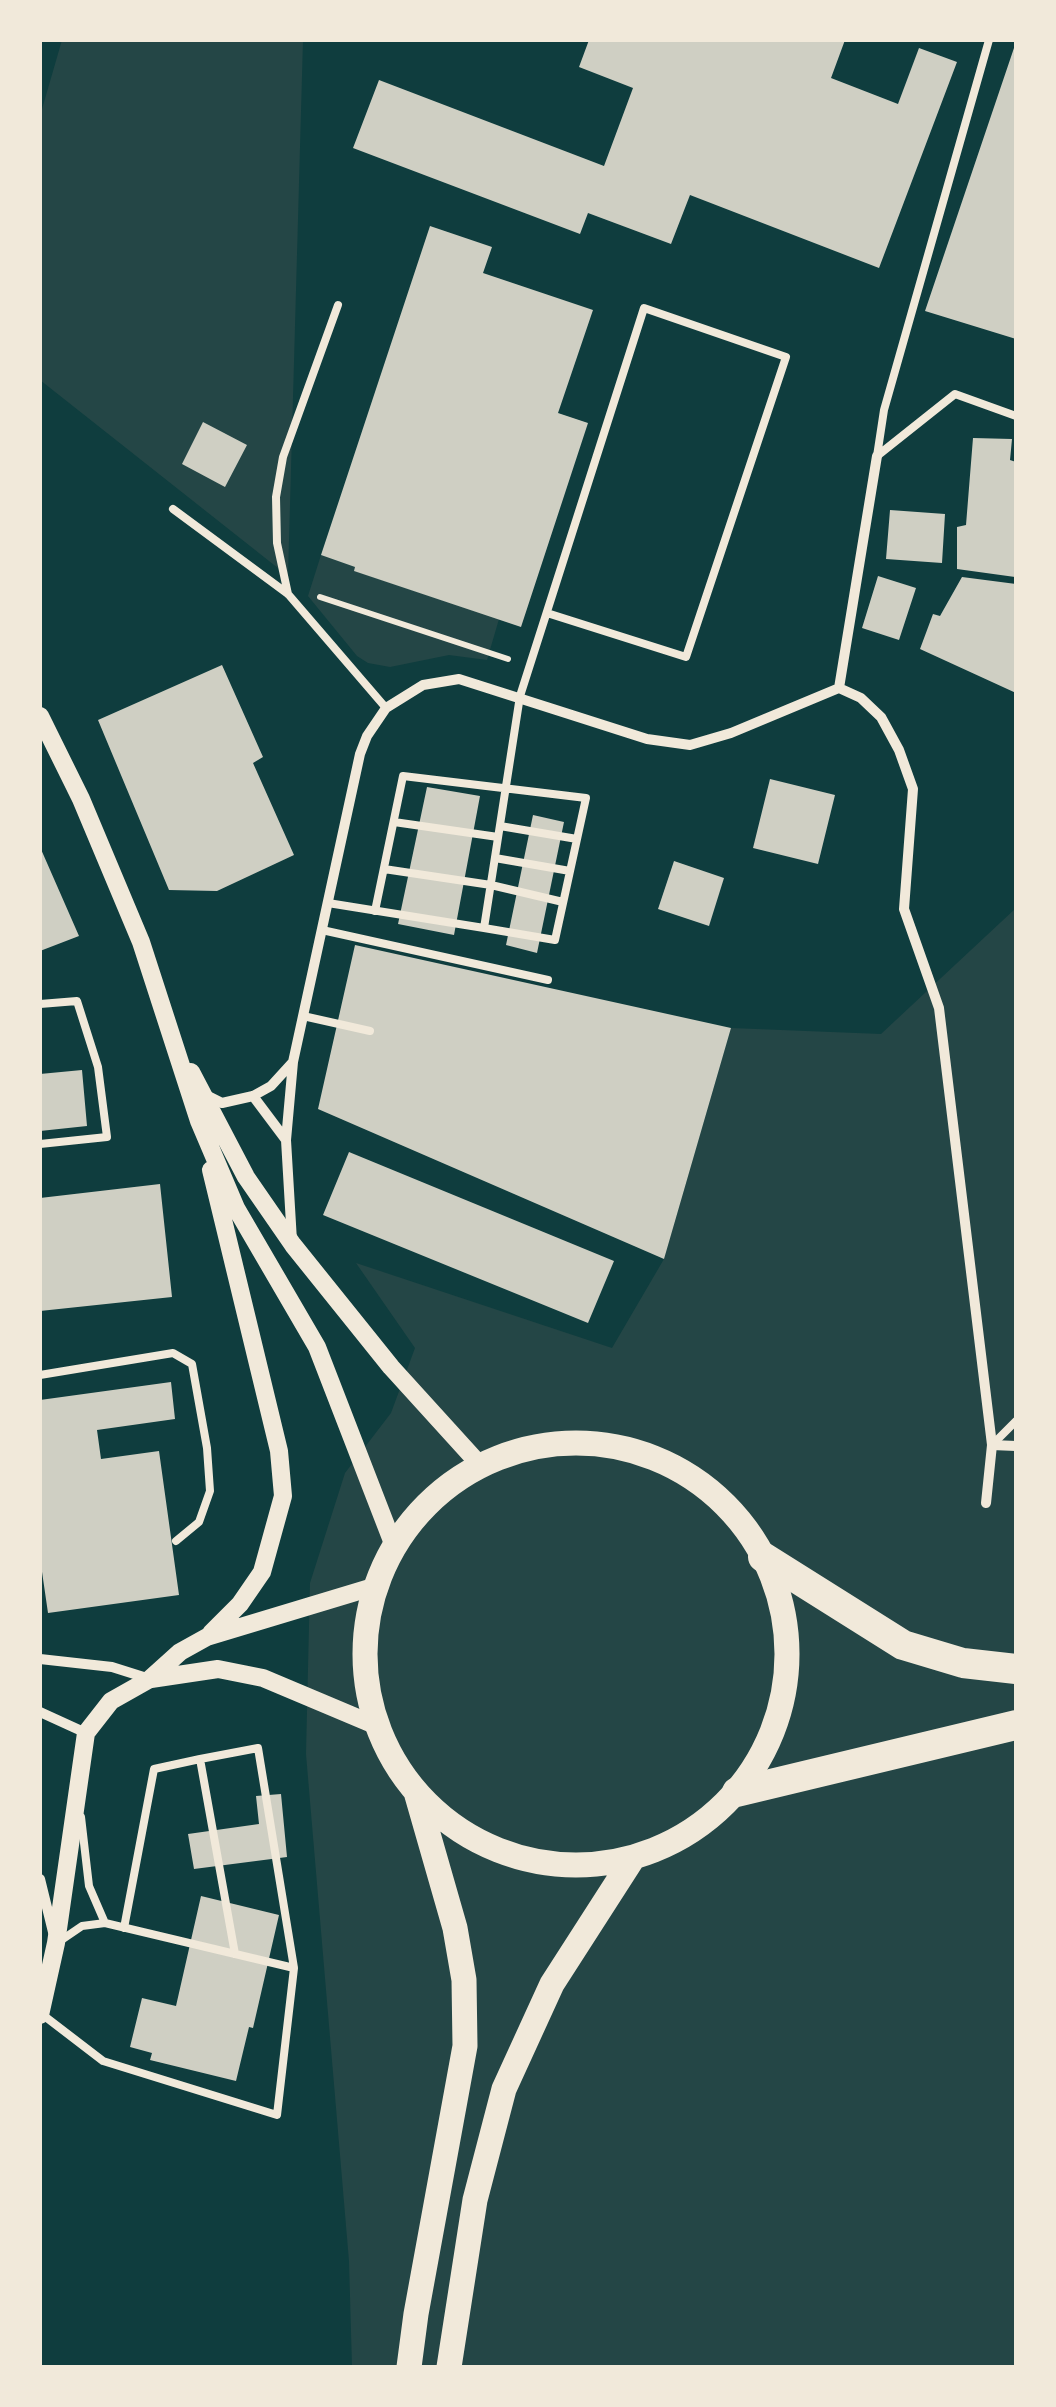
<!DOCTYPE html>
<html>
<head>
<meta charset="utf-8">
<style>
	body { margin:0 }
	#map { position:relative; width:1056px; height:2407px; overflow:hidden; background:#0f3d3e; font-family:"Public Sans",sans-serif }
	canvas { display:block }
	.frame { position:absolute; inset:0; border:42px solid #f1e9da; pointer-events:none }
</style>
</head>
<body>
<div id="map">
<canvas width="1056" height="2407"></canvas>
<div class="frame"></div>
</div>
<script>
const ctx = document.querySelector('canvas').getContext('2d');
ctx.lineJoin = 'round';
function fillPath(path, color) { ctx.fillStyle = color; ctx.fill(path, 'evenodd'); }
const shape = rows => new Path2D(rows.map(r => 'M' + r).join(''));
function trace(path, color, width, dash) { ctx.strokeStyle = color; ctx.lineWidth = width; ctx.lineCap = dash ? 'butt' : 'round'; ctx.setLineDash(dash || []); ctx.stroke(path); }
const green = shape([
	[62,40,303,40,288,576,40,380,40,116],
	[321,555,355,567,355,571,499,619,487,660,449,655,390,667,368,663,357,656,308,596],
	[1016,908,1016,2367,352,2367,349,2261,306,1754,310,1583,345,1473,391,1413,415,1348,356,1263,612,1348,664,1259,731,1028,881,1034]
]);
const building = shape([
	[589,40,845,40,831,78,898,104,919,48,957,62,879,268,690,195,671,244,588,213,580,234,353,148,379,80,604,166,633,88,579,67],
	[1015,45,1016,45,1016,339,925,311],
	[430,226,492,247,483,273,593,310,558,413,588,423,521,627,354,571,355,567,321,555],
	[203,422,247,445,225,487,182,464],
	[973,438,1012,439,1010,460,1016,462,1015,577,957,569,957,527,966,525],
	[890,510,945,514,942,563,886,559],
	[878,576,916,588,899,640,862,628],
	[962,577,1016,584,1016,693,920,649,933,614,940,616],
	[222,665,263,757,253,763,294,855,217,891,169,890,98,720],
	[770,779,835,795,818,864,753,848],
	[427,787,480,796,454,935,398,924],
	[533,815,564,822,537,953,506,945],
	[40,847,79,936,40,951],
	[674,861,724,878,709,926,658,909],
	[355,945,731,1028,664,1259,318,1109],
	[82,1070,87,1126,40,1131,40,1074],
	[349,1152,614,1261,588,1323,323,1215],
	[160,1184,172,1297,40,1311,40,1198],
	[171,1382,175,1419,97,1430,101,1459,159,1451,179,1595,48,1613,40,1558,40,1400],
	[281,1794,287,1857,194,1869,188,1834,259,1824,256,1796],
	[201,1896,279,1915,253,2028,249,2027,236,2081,150,2060,152,2053,130,2047,142,1998,176,2006]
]);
const path = shape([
	[320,597,508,659]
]);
const service = shape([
	[877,456,884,410,989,40],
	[877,456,955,394,1016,416],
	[173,509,288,594,386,708],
	[288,594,277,543,276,497,283,457,338,305],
	[394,822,498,837],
	[500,826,577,839],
	[495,858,570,871],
	[384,869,491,885,563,902],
	[328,903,484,928,520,696,644,308,786,357,686,657,547,613],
	[375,911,403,776,586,798,555,940,484,928],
	[322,930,548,980],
	[40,1004,77,1001,98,1067,107,1137,40,1144],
	[303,1016,370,1031],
	[40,1375,173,1353,192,1364,207,1448,210,1491,199,1522,176,1541],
	[992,1445,1016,1421],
	[200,1759,258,1748,294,1968],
	[124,1928,154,1769,200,1759,235,1954],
	[60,1941,82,1926,105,1923],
	[43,2015,103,2061,277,2115,294,1968,105,1923,89,1886,81,1817]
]);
const minor = shape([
	[839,688,877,456],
	[204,1094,222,1103,253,1096,271,1086,292,1063],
	[253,1096,286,1140],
	[292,1241,286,1140,293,1062,360,754,367,736,386,708,423,685,459,679,647,739,690,745,731,733,839,688,861,698,881,717,899,750,913,789,904,909,939,1008,992,1445,986,1503],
	[992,1445,1016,1446],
	[40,1659,112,1667,150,1679],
	[40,1712,86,1733],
	[40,1879,53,1932]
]);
const tertiary = shape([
	[40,716,81,799,141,942,199,1121,236,1208,317,1347,394,1546],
	[191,1072,246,1177,293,1245,391,1367,480,1465],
	[211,1633,240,1604,262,1572,283,1496,279,1451,211,1170],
	[151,1679,218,1669,263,1678,377,1726],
	[40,2015,56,1943,86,1733,111,1701,150,1679,180,1652,207,1637,376,1586]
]);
const primary = shape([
	'365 1654a211 211 0 1 1 422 0a211 211 0 1 1-422 0Z',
	[409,2367,416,2314,465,2046,464,1980,455,1928,416,1792],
	[449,2367,475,2200,504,2089,552,1984,633,1858]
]);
const motorway = shape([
	[763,1557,903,1645,963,1663,1016,1669],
	[737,1792,1016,1725]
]);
fillPath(green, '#244646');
fillPath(building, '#cfcfc3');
trace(path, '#f1e9da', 6);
trace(service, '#f1e9da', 8);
trace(minor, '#f1e9da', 10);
trace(tertiary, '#f1e9da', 18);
trace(primary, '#f1e9da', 25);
trace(motorway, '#f1e9da', 30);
</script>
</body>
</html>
